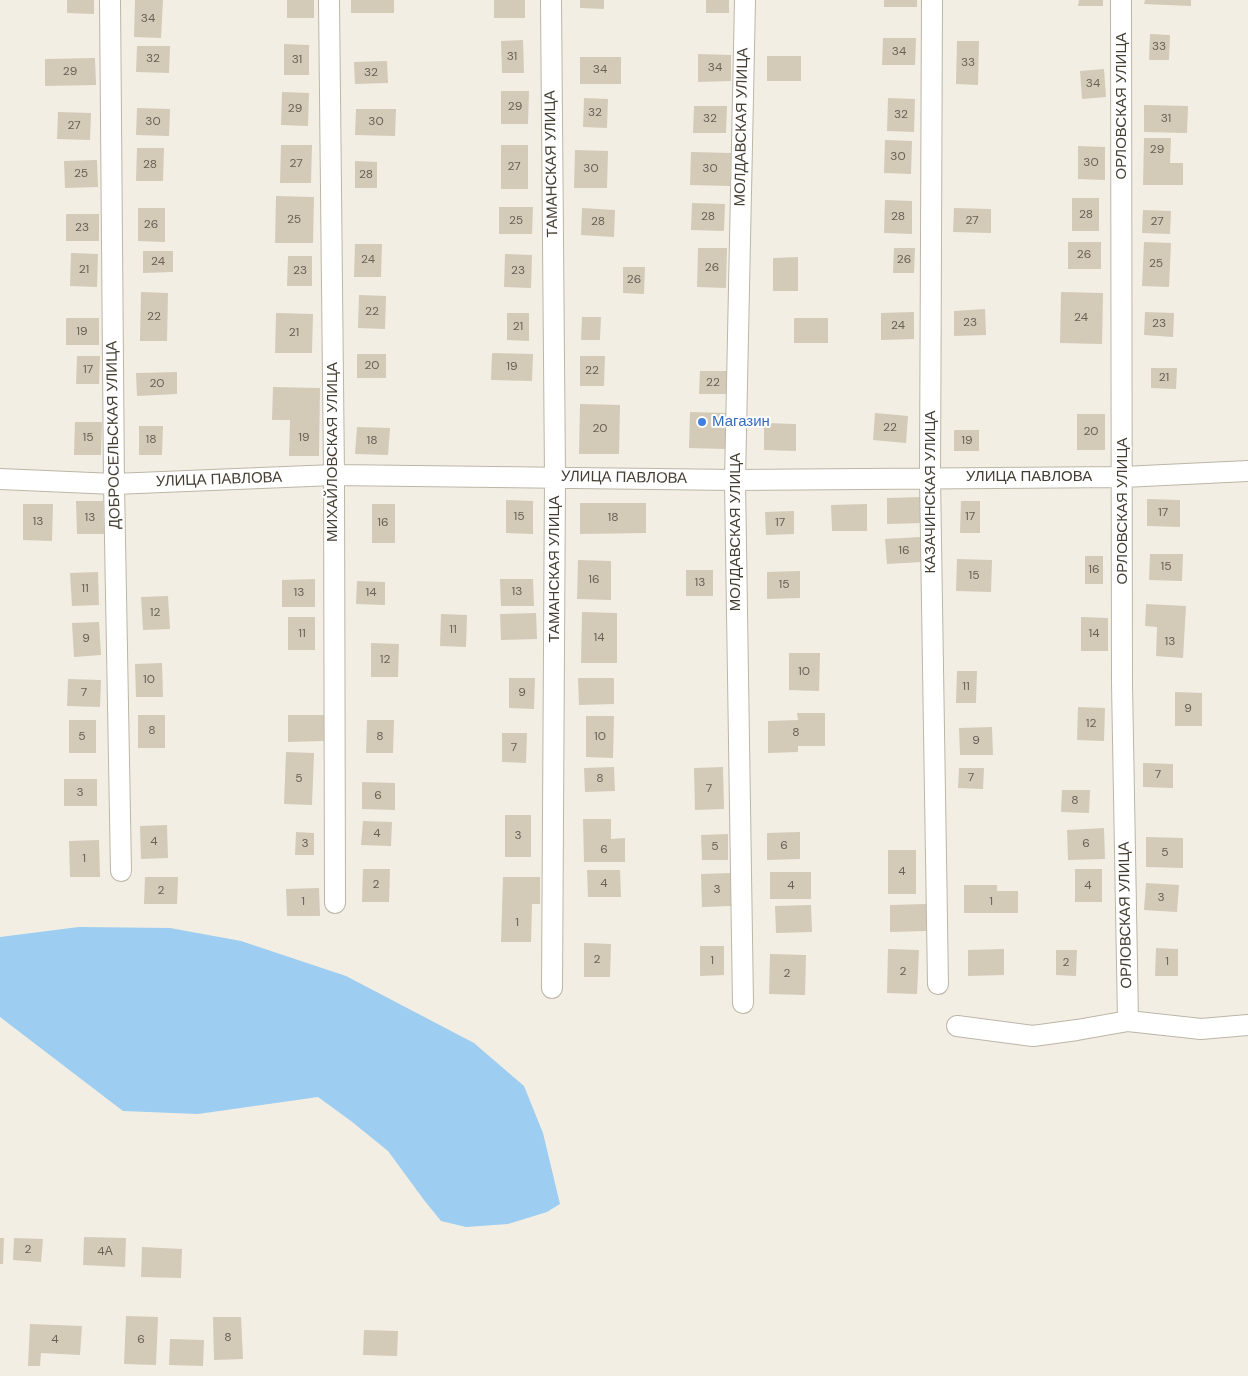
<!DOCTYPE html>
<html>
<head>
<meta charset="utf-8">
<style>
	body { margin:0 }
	canvas { display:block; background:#f2eee3 }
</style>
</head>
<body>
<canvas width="1248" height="1376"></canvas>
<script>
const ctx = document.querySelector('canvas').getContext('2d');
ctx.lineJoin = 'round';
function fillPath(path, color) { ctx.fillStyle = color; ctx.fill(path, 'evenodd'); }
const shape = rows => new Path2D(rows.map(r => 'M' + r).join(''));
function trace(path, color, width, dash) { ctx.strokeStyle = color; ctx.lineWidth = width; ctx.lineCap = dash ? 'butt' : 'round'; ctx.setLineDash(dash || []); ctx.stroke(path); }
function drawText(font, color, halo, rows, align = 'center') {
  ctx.font = font + ' "DM Sans",sans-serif'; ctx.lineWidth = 4; ctx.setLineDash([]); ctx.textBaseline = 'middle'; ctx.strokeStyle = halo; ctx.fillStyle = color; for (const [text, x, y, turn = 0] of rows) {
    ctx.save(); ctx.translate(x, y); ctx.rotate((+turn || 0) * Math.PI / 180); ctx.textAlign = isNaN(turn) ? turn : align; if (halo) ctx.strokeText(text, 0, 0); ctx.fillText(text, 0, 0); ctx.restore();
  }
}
const water = shape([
	[79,927,170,928,241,941,346,976,474,1043,524,1086,543,1133,560,1204,547,1212,508,1224,466,1227,441,1221,424,1200,388,1151,351,1121,318,1097,198,1114,123,1111,0,1017,0,937]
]);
const building = shape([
	[67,0,94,0,94,14,67,13],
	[135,0,163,0,161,38,134,37],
	[287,0,314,0,314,18,287,18],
	[351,0,394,0,394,13,351,13],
	[494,0,525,0,525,18,494,18],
	[580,0,604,0,604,9,580,8],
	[706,0,729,0,729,13,706,13],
	[884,0,917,0,917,7,884,7],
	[1079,0,1103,0,1103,6,1078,6],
	[1145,0,1191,0,1191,6,1144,4],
	[1150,34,1170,35,1169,60,1149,60],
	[883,38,916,38,915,65,882,65],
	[523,40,524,73,502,73,501,41],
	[957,41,979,41,978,85,956,84],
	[284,44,309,45,309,75,284,75],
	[137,46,170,46,169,73,136,72],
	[698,54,731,55,731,81,698,82],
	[767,56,801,56,801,81,767,81],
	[580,57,621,57,621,84,580,84],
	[95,58,96,85,45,86,45,59],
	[387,61,388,83,355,84,354,62],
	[1104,69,1106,97,1082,99,1080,71],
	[501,91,529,91,528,124,501,124],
	[282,92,309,93,308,126,281,125],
	[584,98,608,99,607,128,583,127],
	[888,98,915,99,914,132,887,131],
	[1144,105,1188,106,1187,133,1144,132],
	[694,106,727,106,726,133,693,133],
	[137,108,170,109,169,136,136,135],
	[356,109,396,109,395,136,355,135],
	[58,112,91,113,90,140,57,139],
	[1144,138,1171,138,1170,163,1183,163,1183,185,1143,185],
	[885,140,912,141,911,174,884,173],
	[281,145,312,145,311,183,280,183],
	[501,145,528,145,528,189,501,189],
	[1078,146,1105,147,1105,180,1078,179],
	[137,148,164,148,163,181,136,181],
	[575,150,608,151,607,188,574,188],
	[691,152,731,153,730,186,690,185],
	[97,160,98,187,65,188,64,161],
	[355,161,377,162,377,188,355,188],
	[276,196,314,197,313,243,275,243],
	[1072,198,1099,198,1099,231,1072,231],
	[885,200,912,201,912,234,884,233],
	[692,203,725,204,724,231,691,230],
	[499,207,533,207,532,234,499,234],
	[138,208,165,208,165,242,138,241],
	[582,208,615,210,614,237,581,235],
	[954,208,991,209,991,233,953,232],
	[1143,210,1171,211,1170,234,1142,233],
	[66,214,99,214,99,241,66,241],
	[1068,242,1101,242,1101,269,1068,269],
	[1144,242,1171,243,1169,287,1142,286],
	[355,244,382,244,381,277,354,277],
	[698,248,727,248,726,288,697,287],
	[894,248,915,248,914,273,893,273],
	[143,251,173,251,173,272,143,273],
	[71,253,98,254,97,287,70,286],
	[505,254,532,255,531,288,504,287],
	[288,256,312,256,312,286,287,286],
	[798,257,798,291,773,291,773,258],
	[623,267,645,267,644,294,623,293],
	[141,292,168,293,167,341,140,341],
	[1061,292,1103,293,1102,344,1060,343],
	[359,295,386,296,385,329,358,328],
	[985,309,986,335,954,336,954,311],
	[914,312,914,339,881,340,881,313],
	[1145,312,1174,313,1173,337,1144,335],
	[276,313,313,314,312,353,275,353],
	[507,313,529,313,529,341,507,340],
	[582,317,601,317,600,340,581,340],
	[66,318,99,318,99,345,66,345],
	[794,318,828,318,828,343,794,343],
	[492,353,533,354,532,381,491,380],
	[357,354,386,354,386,378,357,378],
	[77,356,100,356,99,384,76,384],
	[580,356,605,356,604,386,580,386],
	[1151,368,1177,368,1176,389,1151,388],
	[700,371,727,371,727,394,699,394],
	[177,372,177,394,137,396,136,373],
	[273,387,320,388,319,456,289,456,290,420,272,420],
	[580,404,620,405,619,454,579,454],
	[690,412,726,413,725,449,689,448],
	[875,413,908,416,906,443,873,440],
	[1077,414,1105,414,1105,450,1077,450],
	[75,422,102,422,101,455,74,455],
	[764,423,796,424,796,451,764,450],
	[139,426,163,426,162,455,139,455],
	[357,427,390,428,388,455,355,454],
	[954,430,979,430,979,451,954,451],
	[923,497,923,523,887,524,887,498],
	[1147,499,1180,500,1180,527,1147,526],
	[506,500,533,501,533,534,506,533],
	[76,501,103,501,104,534,77,534],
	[961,501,980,501,980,533,960,533],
	[580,503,646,503,646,533,580,534],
	[23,504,53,504,52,541,23,540],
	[372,504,395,504,395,543,372,543],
	[867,504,867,531,832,531,831,505],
	[794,511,794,534,766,535,765,512],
	[920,537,922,562,887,564,885,539],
	[1150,554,1183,554,1182,581,1149,580],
	[1085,556,1103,556,1103,584,1085,584],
	[957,559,992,560,991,592,956,591],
	[578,560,611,561,611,600,577,599],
	[686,570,713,570,713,596,686,596],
	[800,571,800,598,767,599,767,572],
	[98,572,99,605,72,606,70,573],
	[315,579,315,607,282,607,282,580],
	[500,579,533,579,534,606,501,606],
	[357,581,385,582,385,605,356,604],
	[168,596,170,629,143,630,141,597],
	[1146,604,1186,606,1183,658,1156,656,1157,627,1145,626],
	[582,612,617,613,617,663,581,663],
	[536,613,537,639,501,640,500,614],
	[441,614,467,615,466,647,440,646],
	[288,617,315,617,315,650,288,650],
	[1081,617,1108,618,1108,651,1081,651],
	[99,622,101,655,74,657,72,623],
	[371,643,399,644,398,677,371,677],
	[789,653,820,653,819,691,789,690],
	[162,663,163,697,136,697,135,664],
	[957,671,977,671,976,703,956,703],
	[509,678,535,678,534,709,509,708],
	[578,678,614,678,614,704,579,705],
	[68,679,101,680,100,707,67,706],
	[1175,692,1202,693,1202,726,1175,726],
	[1078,707,1105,708,1104,741,1077,740],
	[797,713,825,713,825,746,798,746,798,752,768,753,768,721,798,720],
	[138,715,165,715,165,748,138,748],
	[288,715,324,715,324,741,288,742],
	[586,716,614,716,613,758,586,757],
	[69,720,96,720,96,753,69,753],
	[367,720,394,720,393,753,366,753],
	[992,727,993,755,960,755,959,728],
	[502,733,527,733,526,763,502,762],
	[286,752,314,753,312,805,284,804],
	[1143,763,1173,764,1173,788,1143,787],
	[614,767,615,791,585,792,584,768],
	[723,767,724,809,695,810,694,768],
	[959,768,984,768,983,789,958,788],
	[64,779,97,779,97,806,64,806],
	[362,782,395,783,395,810,362,809],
	[1062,790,1090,790,1089,813,1061,812],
	[505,815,531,815,531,857,505,857],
	[583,819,611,819,611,839,625,838,625,862,584,862],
	[363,821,392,822,391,846,361,845],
	[167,825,168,858,141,859,140,826],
	[1104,828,1105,859,1068,860,1067,830],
	[296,832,314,833,314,855,295,855],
	[800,832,800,859,767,860,767,833],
	[728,834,728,860,702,860,701,835],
	[1146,837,1183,838,1183,868,1146,867],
	[99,840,100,877,70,877,69,841],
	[888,850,916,850,916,894,888,894],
	[363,869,390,869,389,902,362,902],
	[1075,869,1102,869,1102,902,1075,902],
	[587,870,620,870,621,897,588,897],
	[770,872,811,872,811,899,770,899],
	[731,873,732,906,702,907,701,874],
	[145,877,178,877,177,904,144,904],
	[503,877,540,877,540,904,532,904,531,942,501,942],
	[1146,883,1179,885,1177,912,1144,910],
	[964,885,997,885,997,891,1018,891,1018,913,964,913],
	[319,888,320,916,287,916,286,889],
	[926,904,926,931,890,932,890,905],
	[811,905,812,932,776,933,775,906],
	[584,943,611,944,610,977,584,977],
	[700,946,724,946,724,975,700,976],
	[1156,948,1178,949,1178,976,1155,976],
	[888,949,919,950,917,994,887,993],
	[1004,949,1004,975,968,976,968,950],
	[1056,950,1077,950,1076,976,1056,975],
	[770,954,806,955,805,995,769,994],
	[84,1237,126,1238,125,1267,83,1265],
	[0,1238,4,1238,3,1264,0,1264],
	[14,1238,43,1239,41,1262,13,1260],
	[142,1247,182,1249,181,1278,141,1277],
	[126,1316,158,1317,156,1365,124,1364],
	[213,1317,241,1317,243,1359,214,1360],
	[30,1324,82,1326,80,1355,41,1353,40,1366,28,1366],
	[364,1330,398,1331,397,1356,363,1355],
	[170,1339,204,1340,203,1366,169,1365]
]);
const minor = shape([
	[110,0,114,484,121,871],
	[329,0,334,475,335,903],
	[551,0,555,477,552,988],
	[932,0,930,477,938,984],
	[1121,0,1122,683,1128,1021],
	[0,479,114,484,334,475,735,480,1123,477,1248,471],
	[743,1003,735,480,745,0],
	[957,1026,1033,1036,1077,1030,1128,1021,1201,1029,1248,1025]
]);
const markers = [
	[702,422,5,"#3f7fe0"]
];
const numberNames = [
	["34",148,19],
	["33",1159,47],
	["34",899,52],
	["31",512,57],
	["32",153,59],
	["31",297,60],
	["33",968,63],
	["34",715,68],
	["34",600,70],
	["29",70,72],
	["32",371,73],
	["34",1093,84],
	["29",515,107],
	["29",295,109],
	["32",595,113],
	["32",901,115],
	["32",710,119],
	["31",1166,119],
	["30",153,122],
	["30",376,122],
	["27",74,126],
	["29",1157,150],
	["30",898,157],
	["30",1091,163],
	["27",296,164],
	["28",150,165],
	["27",514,167],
	["30",591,169],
	["30",710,169],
	["25",81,174],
	["28",366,175],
	["28",1086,215],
	["28",708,217],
	["28",898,217],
	["25",294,220],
	["25",516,221],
	["27",972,221],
	["28",598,222],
	["27",1157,222],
	["26",151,225],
	["23",82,228],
	["26",1084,255],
	["24",368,260],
	["26",904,260],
	["24",158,262],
	["25",1156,264],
	["26",712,268],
	["21",84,270],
	["23",300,271],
	["23",518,271],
	["26",634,280],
	["22",372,312],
	["22",154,317],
	["24",1081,318],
	["23",970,323],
	["23",1159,324],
	["24",898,326],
	["21",518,327],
	["19",82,332],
	["21",294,333],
	["20",372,366],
	["19",512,367],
	["17",88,370],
	["22",592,371],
	["21",1164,378],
	["22",713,383],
	["20",157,384],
	["22",890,428],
	["20",600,429],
	["20",1091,432],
	["15",88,438],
	["19",304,438],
	["18",151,440],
	["18",372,441],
	["19",967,441],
	["17",1163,513],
	["15",519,517],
	["17",970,517],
	["13",90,518],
	["18",613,518],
	["13",38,522],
	["16",383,523],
	["17",780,523],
	["16",904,551],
	["15",1166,567],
	["16",1094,570],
	["15",974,576],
	["16",594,580],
	["13",700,583],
	["15",784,585],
	["11",85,589],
	["13",517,592],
	["13",299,593],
	["14",371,593],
	["12",155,613],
	["11",453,630],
	["11",302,634],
	["14",1094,634],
	["14",599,638],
	["9",86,639],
	["13",1170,642],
	["12",385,660],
	["10",804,672],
	["10",149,680],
	["11",966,687],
	["7",84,693],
	["9",522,693],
	["9",1188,709],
	["12",1091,724],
	["8",152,731],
	["8",796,733],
	["5",82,737],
	["8",380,737],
	["10",600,737],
	["9",976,741],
	["7",514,748],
	["7",1158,775],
	["7",971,778],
	["5",299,779],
	["8",600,779],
	["7",709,789],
	["3",80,793],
	["6",378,796],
	["8",1075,801],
	["4",377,834],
	["3",518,836],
	["4",154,842],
	["3",305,844],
	["6",1086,844],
	["6",784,846],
	["5",715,847],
	["6",604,850],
	["5",1165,853],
	["1",84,859],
	["4",902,872],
	["4",604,884],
	["2",376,885],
	["4",791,886],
	["4",1088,886],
	["3",717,890],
	["2",161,891],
	["3",1161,898],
	["1",303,902],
	["1",991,902],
	["1",517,923],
	["2",597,960],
	["1",712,961],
	["1",1167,962],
	["2",1066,963],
	["2",903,972],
	["2",787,974],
	["2",28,1250],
	["4А",105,1252],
	["8",228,1338],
	["4",55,1340],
	["6",141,1340]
];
const streetNames = [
	["ОРЛОВСКАЯ УЛИЦА",1122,106,-90],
	["МОЛДАВСКАЯ УЛИЦА",742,127,-89],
	["ТАМАНСКАЯ УЛИЦА",552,164,-91],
	["ДОБРОСЕЛЬСКАЯ УЛИЦА",114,435,-91],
	["МИХАЙЛОВСКАЯ УЛИЦА",333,452,-90],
	["УЛИЦА ПАВЛОВА",1029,477],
	["УЛИЦА ПАВЛОВА",624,478,1],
	["УЛИЦА ПАВЛОВА",219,480,-2],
	["КАЗАЧИНСКАЯ УЛИЦА",931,492,-90],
	["ОРЛОВСКАЯ УЛИЦА",1123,511,-90],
	["МОЛДАВСКАЯ УЛИЦА",736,532,-90],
	["ТАМАНСКАЯ УЛИЦА",555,569,-90],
	["ОРЛОВСКАЯ УЛИЦА",1126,915,-91]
];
const shopNames = [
	["Магазин",712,422]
];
fillPath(water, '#9dcdf1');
fillPath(building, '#d4cab8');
trace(minor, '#bdb6a6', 22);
trace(minor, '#fff', 20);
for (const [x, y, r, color] of markers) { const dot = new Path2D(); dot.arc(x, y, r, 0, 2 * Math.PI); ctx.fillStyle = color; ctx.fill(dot); trace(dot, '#fff', 2); }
drawText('12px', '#686154', null, numberNames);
drawText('15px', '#443e33', '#fff', streetNames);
drawText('15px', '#366cbe', '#fff', shopNames, 'left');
</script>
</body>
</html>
